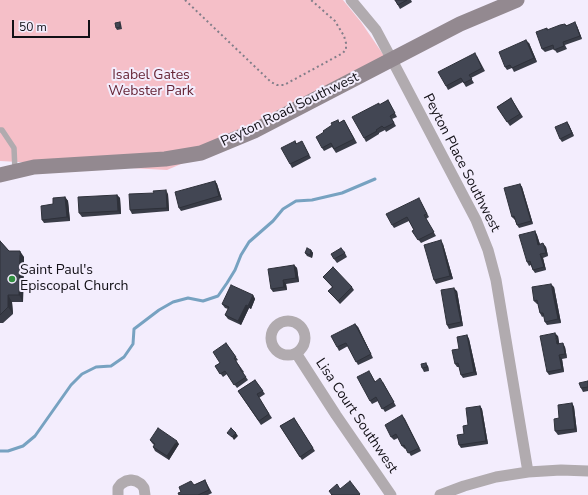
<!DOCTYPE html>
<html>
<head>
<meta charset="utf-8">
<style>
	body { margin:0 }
	#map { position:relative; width:588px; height:495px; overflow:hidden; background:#f3edfd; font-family:"Nunito Sans",sans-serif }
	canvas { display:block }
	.scale { position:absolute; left:12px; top:20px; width:78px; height:18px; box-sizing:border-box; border:2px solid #121016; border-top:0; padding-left:5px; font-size:12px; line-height:14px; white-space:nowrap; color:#121016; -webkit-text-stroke:3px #f3edfd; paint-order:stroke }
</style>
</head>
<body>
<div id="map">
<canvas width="588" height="495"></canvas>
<div class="scale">50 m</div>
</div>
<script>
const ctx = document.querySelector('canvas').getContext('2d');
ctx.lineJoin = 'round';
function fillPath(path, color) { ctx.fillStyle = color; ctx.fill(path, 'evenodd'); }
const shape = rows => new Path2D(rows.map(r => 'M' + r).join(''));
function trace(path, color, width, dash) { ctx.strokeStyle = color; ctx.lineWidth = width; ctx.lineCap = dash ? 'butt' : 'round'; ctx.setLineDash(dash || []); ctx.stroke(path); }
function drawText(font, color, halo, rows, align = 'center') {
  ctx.font = font + ' "Nunito Sans",sans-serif'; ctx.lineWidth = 4; ctx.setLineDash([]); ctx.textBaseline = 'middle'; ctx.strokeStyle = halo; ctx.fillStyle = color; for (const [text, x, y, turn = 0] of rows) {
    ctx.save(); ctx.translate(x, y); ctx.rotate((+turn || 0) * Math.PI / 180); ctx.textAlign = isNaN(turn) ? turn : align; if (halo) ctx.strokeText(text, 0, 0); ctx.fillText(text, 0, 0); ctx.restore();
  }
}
const green = shape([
	[0,0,343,0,361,22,389,63,237,140,167,170,0,161]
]);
const stream = shape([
	[0,451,8,451,23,446,35,436,71,385,82,374,96,367,111,366,124,357,133,344,134,329,159,310,173,302,188,298,203,301,218,296,227,283,235,270,241,255,249,242,273,221,283,209,296,201,312,200,342,193,375,179]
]);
const path = shape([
	[185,0,271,82,277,85,284,85,343,53,346,49,346,43,344,36,335,21,311,0]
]);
const lane = shape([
	[0,130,2,130,14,148,15,171]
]);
const street = shape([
	[351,0,376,30,392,60,476,220,488,250,496,280,528,472],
	'271 338a17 17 0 1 1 34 0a17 17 0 1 1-34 0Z',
	[296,353,336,415,391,495],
	[118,495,118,488,121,484,126,481,131,480,136,481,141,484,144,488,145,495],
	[440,495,464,486,496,477,528,472,561,470,588,471]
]);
const secondary = shape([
	[0,175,34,167,165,159,201,153,254,131,460,24,517,0]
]);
const wall = shape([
	[395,0,411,0,412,2,400,9],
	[120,22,121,24,122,29,117,30,116,28],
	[566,25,577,26,582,39,565,45,567,49,557,53,554,49,545,52,542,49,547,28,548,30],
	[529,43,537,62,514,72,512,68,507,70,505,67],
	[477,56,485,71,471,78,474,83,466,87,463,82,448,90,446,86],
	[511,98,523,117,510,126,497,107],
	[388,100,397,117,392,119,396,126,386,132,385,130,379,133,379,134,366,142,364,138,380,105],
	[344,120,357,143,336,153,332,147,324,151,322,148,324,132],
	[567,122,569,125,574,136,562,142,560,139],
	[295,141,297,144,304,145,311,158,292,168,290,164],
	[215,181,217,184,222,200,181,211,179,208],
	[520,184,522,187,533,224,519,228,517,225,515,220,512,217],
	[168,194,169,211,132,214,130,210],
	[117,195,120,198,121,214,82,217,79,213],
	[65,197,68,201,70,221,44,223,42,220,53,204],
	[421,202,429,217,426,219,436,236,421,243,412,231,414,230,409,221,394,228,392,225],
	[535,231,537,235,540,244,546,247,548,256,543,258,546,270,535,273,533,270,531,265,529,266,527,262],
	[0,241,9,251,24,257,23,302,12,302,13,314,3,323,0,323],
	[443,244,453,279,436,284,434,280],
	[311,250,313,253,312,258,307,256,305,253],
	[344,251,347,257,337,263,334,259],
	[294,265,297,268,299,282,286,284,287,290,273,292,271,289],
	[323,277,352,287,354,290,340,304,331,294,328,291,332,287],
	[554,287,561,323,547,325,545,322,544,316,542,317,540,313,538,304,537,304,534,301],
	[457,291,463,326,449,329,447,325],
	[253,295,255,299,251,309,249,308,241,325,228,319,225,315,228,309,225,308,222,304],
	[355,324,358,327,373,358,358,365,348,346,339,351,337,347],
	[467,335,469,339,477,375,463,378,461,375,459,367,457,367,455,364,459,349],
	[558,336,559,344,565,347,567,358,562,359,564,372,549,375,547,372],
	[226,343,238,360,236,361,244,372,243,373,248,380,237,388,227,374,223,377,215,366,220,363],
	[428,366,429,371,424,372,422,368],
	[371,374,375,382,383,382,396,406,385,412,378,401,372,404,370,401],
	[255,380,265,394,259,398,272,418,261,425,238,391],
	[588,381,588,391,583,392,581,388],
	[572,403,574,407,577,432,558,435,555,431,559,418],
	[480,406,482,409,488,444,461,448,459,445,468,425],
	[402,415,421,451,411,456,406,448,405,449,402,446,398,438,394,440,391,437],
	[294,418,315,451,302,460,280,426],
	[150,440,179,444,169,460,155,451,153,447,154,445,152,443],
	[205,480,212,493,208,495,179,495,194,485]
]);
const shadedWall = shape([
	[575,22,577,26,582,39,580,36],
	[526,40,529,43,537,62,534,58],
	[567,122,569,125,574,136,572,133],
	[215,181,217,184,222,200,219,196],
	[520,184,522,187,533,224,531,221],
	[166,190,168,194,169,211,167,208],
	[117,195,120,198,121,214,118,211],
	[65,197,68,201,70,221,67,217],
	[535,231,537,235,541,248,538,245],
	[441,240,443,244,453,279,450,276],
	[543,243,546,247,548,256,546,253],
	[311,250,313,253,312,258,310,255],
	[20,251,24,257,23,302,19,295],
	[540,254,543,258,546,270,544,267],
	[294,265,297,268,299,282,296,278],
	[283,280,286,284,287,290,284,287],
	[551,284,554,287,561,323,558,319],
	[454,288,457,291,463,326,461,322],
	[8,295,12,302,13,314,8,307],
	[253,295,255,299,251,309,248,306],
	[246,305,249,308,241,325,238,321],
	[355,324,358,327,373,358,371,354],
	[555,333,558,336,560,348,557,344],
	[467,335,469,339,477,375,474,372],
	[563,343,565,347,567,358,565,354],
	[559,355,562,359,564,372,562,369],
	[426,363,428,366,429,371,427,367],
	[572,403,574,407,577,432,575,429],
	[480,406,482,409,488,444,486,441],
	[402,415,405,419,421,451,419,448],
	[236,433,238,436,234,440,232,437],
	[177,441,179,444,169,460,167,456]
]);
const building = shape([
	[395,0,407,0,398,5,395,0],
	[120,22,120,27,116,28,115,23,120,22],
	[575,22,580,36,563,42,564,46,554,50,553,45,542,49,536,32,547,28,547,30,560,25,565,24,566,26,575,22],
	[526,40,534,58,512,68,510,65,505,67,499,52,526,40],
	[475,53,482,68,469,75,472,79,464,83,461,78,446,86,438,72,475,53],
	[511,98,520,114,507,122,497,107,511,98],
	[388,100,395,113,390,116,394,123,384,128,382,126,376,130,377,131,364,138,352,117,379,103,379,105,388,100],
	[338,120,339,123,344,120,354,139,334,149,331,143,322,148,316,137,324,132,323,131,332,125,331,123,338,120],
	[567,122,572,133,560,139,555,127,567,122],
	[295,141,296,144,302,141,309,155,290,164,281,148,295,141],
	[215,181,219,196,179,208,175,192,215,181],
	[520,184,531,221,517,225,514,216,512,217,504,188,520,184],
	[166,190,167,208,130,210,129,194,154,193,153,191,166,190],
	[117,195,118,211,79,213,78,197,117,195],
	[65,197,67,217,42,220,41,206,53,204,53,198,65,197],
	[419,198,427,214,424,215,434,232,418,240,412,231,414,230,407,217,392,225,386,214,419,198],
	[535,231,538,245,543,243,546,253,540,254,544,267,533,270,530,261,527,262,519,235,535,231],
	[441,240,450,276,434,280,424,245,441,240],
	[0,241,9,251,20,251,19,295,8,295,8,307,0,315,0,241],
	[307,248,311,250,310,255,305,253,307,248],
	[341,248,345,253,334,259,331,254,341,248],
	[294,265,296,278,283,280,284,287,271,289,268,269,294,265],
	[333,267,352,287,338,301,328,291,333,287,323,277,333,267],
	[551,284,558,319,545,322,543,313,540,313,537,300,534,301,532,287,551,284],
	[231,285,253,295,248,306,246,305,238,321,225,315,229,307,222,304,231,285],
	[454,288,461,322,447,325,441,290,454,288],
	[355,324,371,354,356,362,346,343,337,347,331,336,355,324],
	[555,333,557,344,563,343,565,354,559,355,562,369,547,372,540,336,555,333],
	[467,335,474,372,461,375,458,363,455,364,452,350,459,349,457,337,467,335],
	[226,343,236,357,234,358,241,369,240,369,246,377,234,385,225,371,220,374,215,366,220,363,213,352,226,343],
	[426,363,427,367,422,368,421,364,426,363],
	[369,371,375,382,380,378,394,402,382,409,376,397,370,401,357,377,369,371],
	[255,380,263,391,257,394,269,414,259,421,238,391,255,380],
	[588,381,588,387,581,388,579,383,588,381],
	[572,403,575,429,555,431,554,419,559,418,558,405,572,403],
	[480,406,486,441,459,445,457,435,464,434,463,426,468,425,466,408,480,406],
	[402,415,419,448,408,453,404,445,402,446,396,434,391,437,385,425,402,415],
	[294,418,313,448,300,457,280,426,294,418],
	[158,428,177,441,167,456,153,447,155,444,150,440,158,428],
	[231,428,236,433,232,437,227,433,231,428],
	[205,480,209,490,198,495,179,495,178,493,181,492,179,487,191,481,194,485,205,480],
	[350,481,360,494,359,495,331,495,332,495,329,491,337,484,340,489,350,481]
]);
const markers = [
	[12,279,4,"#328f41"]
];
const parkNames = [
	["Isabel Gates",151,76],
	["Webster Park",151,92]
];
const streetNames = [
	["Peyton Road Southwest",290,110,-26],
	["Peyton Place Southwest",461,163,63],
	["Lisa Court Southwest",356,416,56]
];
const poiNames = [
	["Saint Paul's",20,271],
	["Episcopal Church",20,287]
];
fillPath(green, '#f5bfc8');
trace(stream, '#77a2c1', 3);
trace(path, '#827e89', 2, [2, 3]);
trace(lane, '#b1abaf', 5.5);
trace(street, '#b1abaf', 11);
trace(secondary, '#938990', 15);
fillPath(wall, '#393c47');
fillPath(shadedWall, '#2e313a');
fillPath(building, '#424653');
trace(building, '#2e313a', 1);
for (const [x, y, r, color] of markers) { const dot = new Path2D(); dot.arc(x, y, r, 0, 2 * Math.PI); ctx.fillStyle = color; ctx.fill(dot); trace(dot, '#f3edfd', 1.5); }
drawText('14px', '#672637', '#f3edfd', parkNames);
drawText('14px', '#121016', '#f3edfd', streetNames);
drawText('14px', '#121016', '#f3edfd', poiNames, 'left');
</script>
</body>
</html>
